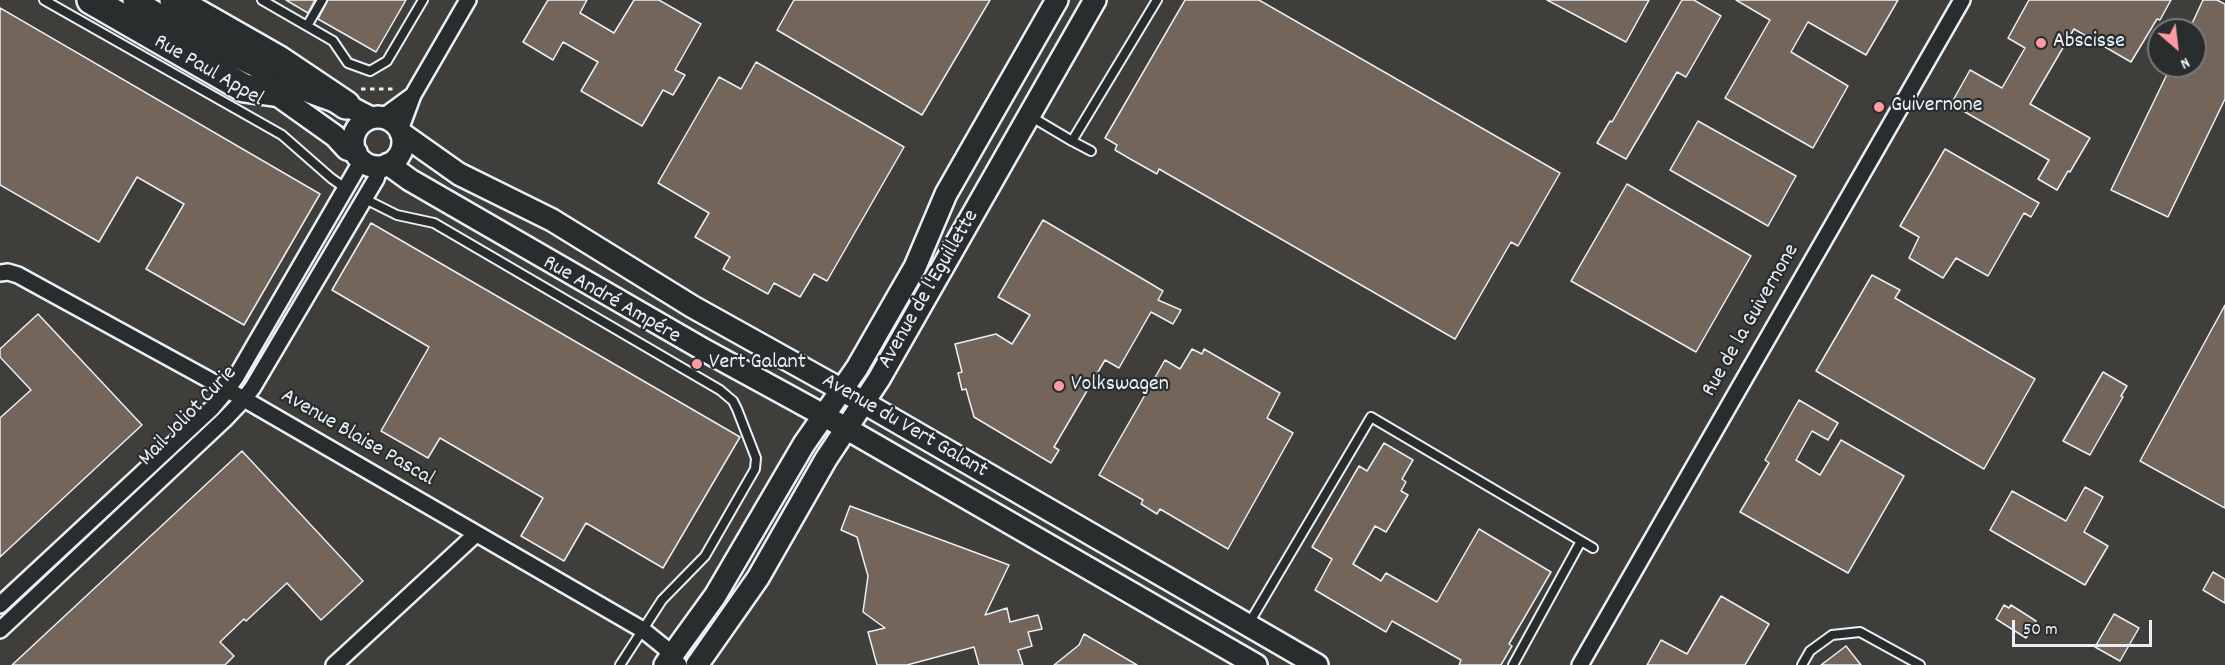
<!DOCTYPE html>
<html>
<head>
<meta charset="utf-8">
<style>
	body { margin:0 }
	#map { position:relative; width:2225px; height:665px; overflow:hidden; background:#403e3b; font-family:Dekko,sans-serif }
	canvas { display:block }
	.north { position:absolute; left:2147px; top:18px; width:60px; height:60px; box-sizing:border-box; background:#2a2d2e; border:2px solid #767b7f; border-radius:50%; rotate:152deg; font-size:16px; font-weight:700; line-height:24px; text-align:center; color:#e8f1f8 }
	.north::after { content:''; display:block; margin:auto; width:21px; height:27px; background:#ff9aa2; clip-path:polygon(50% 0,100% 100%,50% 72%,0 100%) }
	.scale { position:absolute; left:2012px; top:620px; width:140px; height:27px; box-sizing:border-box; border:3px solid #e8f1f8; border-top:0; padding-left:8px; font-size:18px; line-height:21px; white-space:nowrap; color:#e8f1f8; -webkit-text-stroke:4px #2a2d2e; paint-order:stroke }
</style>
</head>
<body>
<div id="map">
<canvas width="2225" height="665"></canvas>
<div class="north">N</div>
<div class="scale">50 m</div>
</div>
<script>
const ctx = document.querySelector('canvas').getContext('2d');
ctx.lineJoin = 'round';
function fillPath(path, color) { ctx.fillStyle = color; ctx.fill(path, 'evenodd'); }
const shape = rows => new Path2D(rows.map(r => 'M' + r).join(''));
function trace(path, color, width, dash) { ctx.strokeStyle = color; ctx.lineWidth = width; ctx.lineCap = dash ? 'butt' : 'round'; ctx.setLineDash(dash || []); ctx.stroke(path); }
function drawText(font, color, halo, rows, align = 'center') {
  ctx.font = font + ' Dekko,sans-serif'; ctx.lineWidth = 4.5; ctx.setLineDash([]); ctx.textBaseline = 'middle'; ctx.strokeStyle = halo; ctx.fillStyle = color; for (const [text, x, y, turn = 0] of rows) {
    ctx.save(); ctx.translate(x, y); ctx.rotate((+turn || 0) * Math.PI / 180); ctx.textAlign = isNaN(turn) ? turn : align; if (halo) ctx.strokeText(text, 0, 0); ctx.fillText(text, 0, 0); ctx.restore();
  }
}
const building = shape([
	[286,0,315,0,308,13,286,0],
	[328,0,406,0,376,52,318,19,328,0],
	[548,0,587,0,580,13,614,33,634,0,659,0,701,24,675,70,685,75,673,95,663,90,642,126,581,91,598,62,563,42,553,60,523,42,548,0],
	[794,0,990,0,922,115,777,30,794,0],
	[1185,0,1259,0,1560,173,1518,246,1511,242,1455,339,1159,169,1157,174,1132,160,1115,150,1117,145,1105,138,1185,0],
	[1547,0,1649,0,1626,42,1547,0],
	[1682,0,1694,0,1721,16,1686,77,1677,72,1626,159,1597,143,1610,121,1612,122,1682,0],
	[1736,0,1898,0,1866,55,1808,22,1791,52,1848,86,1813,148,1725,98,1770,20,1736,0],
	[2029,0,2171,0,2160,20,2157,19,2131,62,2074,29,2030,104,2090,138,2070,172,2068,171,2057,190,2038,179,2049,160,1951,104,1970,70,2002,88,2025,48,2008,38,2029,0],
	[2203,0,2217,0,2225,4,2225,99,2168,217,2111,190,2171,66,2195,66,2195,30,2189,30,2203,0],
	[0,8,320,194,244,325,146,269,184,204,137,177,99,242,0,185,0,8],
	[756,62,904,147,827,281,814,274,800,297,774,283,768,294,723,269,730,257,695,237,709,213,658,183,719,77,741,89,756,62],
	[1698,121,1796,176,1768,226,1670,170,1698,121],
	[1945,149,2039,203,2031,217,2024,213,1988,276,1956,258,1943,278,1909,258,1919,237,1900,226,1945,149],
	[1627,184,1751,256,1696,352,1571,281,1627,184],
	[1043,220,1163,291,1158,300,1181,310,1173,324,1151,312,1119,368,1105,360,1054,447,1059,450,1051,463,974,417,966,389,962,390,958,373,962,372,955,344,996,334,1012,344,1030,315,998,297,1043,220],
	[371,223,740,437,663,568,586,523,564,561,521,536,543,498,440,438,428,458,381,431,429,347,332,290,371,223],
	[1872,275,1900,290,1895,298,2035,379,1984,469,1816,371,1872,275],
	[2225,305,2225,508,2140,461,2225,305],
	[38,314,142,425,0,557,0,418,31,390,0,357,0,349,38,314],
	[1192,349,1202,354,1204,349,1280,393,1267,418,1293,433,1228,549,1160,509,1157,514,1141,504,1143,500,1099,475,1165,360,1180,369,1192,349],
	[2103,372,2127,386,2121,396,2123,397,2090,455,2063,441,2103,372],
	[1799,400,1838,423,1828,440,1812,431,1796,460,1820,475,1841,440,1904,476,1848,573,1740,512,1769,463,1765,460,1799,400],
	[1384,443,1413,460,1402,479,1406,482,1401,491,1408,495,1386,532,1375,526,1353,564,1381,581,1386,573,1437,602,1479,529,1551,572,1509,644,1512,646,1501,665,1459,665,1461,660,1392,621,1386,632,1315,590,1332,559,1312,547,1359,466,1367,471,1384,443],
	[242,451,363,581,321,620,287,583,246,621,244,619,220,642,234,656,225,665,12,665,242,451],
	[2085,487,2103,497,2084,532,2108,546,2085,585,1990,530,2012,491,2066,521,2085,487],
	[850,506,1009,565,985,615,1007,608,1010,622,1038,615,1042,629,1028,632,1032,646,1018,650,1023,665,979,665,974,647,907,665,877,665,868,632,885,628,863,612,868,576,857,537,841,530,850,506],
	[2213,572,2225,579,2225,603,2203,590,2213,572],
	[1721,596,1769,624,1745,665,1647,665,1661,640,1687,654,1721,596],
	[2004,605,2009,608,2011,605,2036,621,2026,638,1996,619,2004,605],
	[2114,614,2139,628,2120,661,2095,647,2114,614],
	[1084,634,1137,665,1054,665,1079,645,1084,634],
	[1846,646,1861,665,1821,665,1846,646]
]);
const path = shape([
	[361,89,394,89]
]);
const lane = shape([
	[44,0,282,135,331,178,345,188],
	[262,0,333,41,348,63,370,71,387,61,423,0],
	[307,26,322,0],
	[1030,116,1072,141],
	[1091,151,1072,141,1157,0],
	[363,198,397,215,434,223,720,390,733,401,737,409,756,458,755,469,705,556,662,600,620,665],
	[1248,625,1371,417,1593,548],
	[1513,665,1581,541],
	[1802,665,1810,651,1832,635,1860,632,1920,665]
]);
const street = shape([
	[383,117,413,95],
	[400,130,413,95,468,0],
	[0,273,8,272,18,275,244,399,643,630,664,647,679,665],
	[0,605,212,408,227,390,236,377,362,160],
	[0,630,224,420,244,399,253,387,376,179,380,166],
	[334,665,476,534],
	[1580,665,1962,0]
]);
const secondary = shape([
	[134,0,196,37,310,92,346,105,371,118],
	[262,84,335,136,347,149,356,152],
	'353 142a25 25 0 1 1 50 0a25 25 0 1 1-50 0Z',
	[401,133,459,174,552,220,693,307,842,390,1317,665],
	[388,164,410,180,706,351,823,415,1256,665],
	[665,665,715,596,804,444,857,368,915,267,946,194,1057,0],
	[697,665,758,578,826,459,879,379,1095,0]
]);
const highway = shape([
	[91,0,244,88,273,92],
	[174,0,279,60,346,105]
]);
const markers = [
	[2041,43,6,"#ff9aa2"],
	[1879,107,6,"#ff9aa2"],
	[697,364,6,"#ff9aa2"],
	[1059,386,6,"#ff9aa2"]
];
const poiNames = [
	["Abscisse",2053,43],
	["Guivernone",1891,107],
	["Vert Galant",709,364],
	["Volkswagen",1071,386]
];
const streetNames = [
	["Rue Paul Appel",208,72,30],
	["Avenue de l'Eguillette",930,290,-60],
	["Rue André Ampére",611,301,30],
	["Rue de la Guivernone",1752,321,-60],
	["Mail Joliot Curie",189,417,-46],
	["Avenue du Vert Galant",904,427,30],
	["Avenue Blaise Pascal",357,439,30]
];
fillPath(building, '#736559');
trace(building, '#e8f1f8', 1.5);
trace(lane, '#e8f1f8', 12);
trace(street, '#e8f1f8', 20);
trace(secondary, '#e8f1f8', 26);
trace(highway, '#e8f1f8', 32);
trace(path, '#e8f1f8', 3, [4.5, 4.5]);
trace(lane, '#2a2d2e', 8);
trace(street, '#2a2d2e', 15);
trace(secondary, '#2a2d2e', 21);
trace(highway, '#2a2d2e', 27);
for (const [x, y, r, color] of markers) { const dot = new Path2D(); dot.arc(x, y, r, 0, 2 * Math.PI); ctx.fillStyle = color; ctx.fill(dot); trace(dot, '#2a2d2e', 2); }
drawText('22px', '#e8f1f8', '#2a2d2e', poiNames, 'left');
drawText('22px', '#e8f1f8', '#2a2d2e', streetNames);
</script>
</body>
</html>
